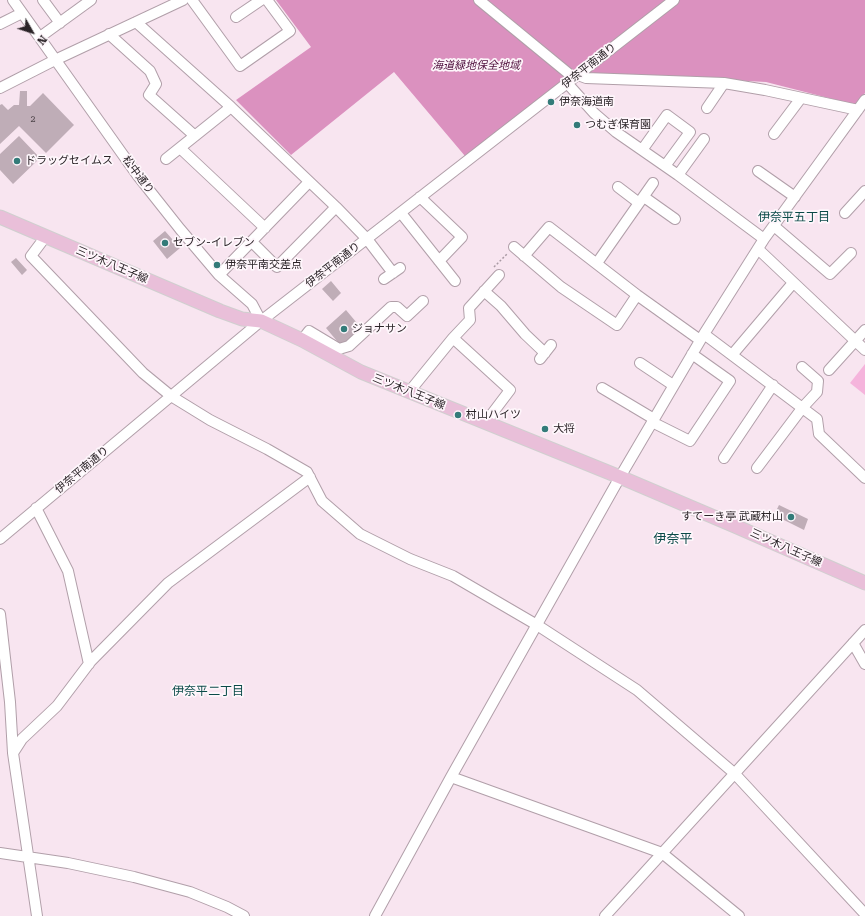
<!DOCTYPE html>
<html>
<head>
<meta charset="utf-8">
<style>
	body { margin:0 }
	#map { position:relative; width:865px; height:916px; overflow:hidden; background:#f8e5f0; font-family:"Roboto Serif",serif }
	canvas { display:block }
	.north { position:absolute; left:12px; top:12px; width:40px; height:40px; -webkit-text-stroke:3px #fef6fb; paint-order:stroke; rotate:129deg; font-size:11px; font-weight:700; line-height:16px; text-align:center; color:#2a2327 }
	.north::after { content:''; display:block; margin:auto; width:14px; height:18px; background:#2a2327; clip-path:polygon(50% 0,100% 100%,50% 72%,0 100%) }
</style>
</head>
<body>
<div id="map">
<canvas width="865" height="916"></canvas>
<div class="north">N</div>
</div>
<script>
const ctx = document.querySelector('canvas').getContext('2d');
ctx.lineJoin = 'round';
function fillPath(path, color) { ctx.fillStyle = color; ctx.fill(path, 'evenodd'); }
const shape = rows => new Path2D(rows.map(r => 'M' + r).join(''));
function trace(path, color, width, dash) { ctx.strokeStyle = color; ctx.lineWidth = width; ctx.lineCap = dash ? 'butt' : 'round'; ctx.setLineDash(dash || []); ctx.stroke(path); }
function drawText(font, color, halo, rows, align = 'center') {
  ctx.font = font + ' "Roboto Serif","Noto Sans JP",serif'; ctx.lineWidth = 3.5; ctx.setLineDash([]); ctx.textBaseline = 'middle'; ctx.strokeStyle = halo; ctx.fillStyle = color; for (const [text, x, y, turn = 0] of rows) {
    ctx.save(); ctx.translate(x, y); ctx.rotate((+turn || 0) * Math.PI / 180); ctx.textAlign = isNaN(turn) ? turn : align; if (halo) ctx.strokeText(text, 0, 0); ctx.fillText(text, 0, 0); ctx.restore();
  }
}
const green = shape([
	[865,364,865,395,850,383]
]);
const forest = shape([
	[276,0,865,0,865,93,856,105,766,82,576,72,565,82,465,156,394,72,291,155,236,100,311,47]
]);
const building = shape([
	[20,91,27,91,27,106,30,106,43,93,74,125,46,153,19,126,0,144,0,105,2,104,8,110,14,105,19,105],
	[19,136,40,158,13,184,0,170,0,154],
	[165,231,180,248,167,259,153,241],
	[16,258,27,270,22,275,11,262],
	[331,281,341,293,333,301,322,289],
	[346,310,362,329,342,347,326,328],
	[779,505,808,519,804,530,774,515]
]);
const path = shape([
	[494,267,508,253]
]);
const minor = shape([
	[13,0,138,176,180,229,219,275,252,304,261,321],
	[43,0,60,23],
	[192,0,240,66,290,31,267,0],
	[479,0,574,78],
	[236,17,261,0],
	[136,22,231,107,336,207,367,239,393,273],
	[0,24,22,13],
	[109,34,150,71,156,84,149,95,195,136],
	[40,37,91,0],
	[578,75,586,78,724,83,765,90,858,110],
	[567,83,594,113,616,132,678,175,764,239],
	[0,88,55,60,183,0],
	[707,108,724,83],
	[774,134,801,98],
	[180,148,265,228],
	[642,150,667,115,690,132,665,166],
	[166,159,231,107],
	[758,171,795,197],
	[678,175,704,139],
	[618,187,639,203],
	[420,197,462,237,439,261],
	[644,197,675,219],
	[401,213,455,281],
	[845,213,865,191],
	[774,226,830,274,851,253],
	[46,236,31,256,143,373,171,396,210,420,267,449,307,472,322,501,360,534,410,559,453,576,537,625,637,690,734,773,865,914],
	[252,242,277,267,336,207],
	[514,247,561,287,617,325,637,295],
	[758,249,865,350],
	[524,256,549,227,637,295,700,340],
	[597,263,653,183],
	[219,275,309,182],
	[384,279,400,268],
	[484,291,501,306,525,334,545,353],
	[704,334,817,419,819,434,865,478],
	[453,338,510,390,485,423],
	[302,340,309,331,339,349,349,346,391,307,397,307,407,316,423,301],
	[732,355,793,283],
	[540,359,551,345],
	[640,363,673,385],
	[829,370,865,330],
	[602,388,654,419],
	[409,392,453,338,470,320,469,308,499,275],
	[652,422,690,441,730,381,692,354],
	[724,458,773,385],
	[757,468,803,407,817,392,818,381,802,367],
	[36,508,68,571,89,664],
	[0,539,261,321,674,0],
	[0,614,10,702,13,753,37,916],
	[853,643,865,664],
	[13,753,22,739,57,706,91,661,168,583,310,477],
	[451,777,662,853,739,916],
	[0,853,68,863,134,877,190,892,227,907,244,916],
	[375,916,451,777,620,477,704,334,764,239,865,100],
	[605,916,865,630]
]);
const major = shape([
	[0,217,220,311,242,319,261,321,302,340,361,372,620,477,735,526,865,583]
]);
const markers = [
	[551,102,4,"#337b79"],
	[577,125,4,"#337b79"],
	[17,161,4,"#337b79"],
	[165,243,4,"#337b79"],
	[217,265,4,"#337b79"],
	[344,329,4,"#337b79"],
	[458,415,4,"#337b79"],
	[545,429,4,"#337b79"],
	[791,517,4,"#337b79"]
];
const numberNames = [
	["2",33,119]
];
const parkNames = [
	["海道緑地保全地域",476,66]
];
const streetNames = [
	["伊奈平南通り",589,66,-38],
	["松中通り",138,175,53],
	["三ツ木八王子線",112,265,23],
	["伊奈平南通り",333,265,-38],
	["三ツ木八王子線",409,392,22],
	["伊奈平南通り",82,470,-40],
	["三ツ木八王子線",786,548,24]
];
const poiNames = [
	["伊奈海道南",559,102],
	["つむぎ保育園",585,125],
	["ドラッグセイムス",25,161],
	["セブン-イレブン",173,243],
	["伊奈平南交差点",225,265],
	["ジョナサン",352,329],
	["村山ハイツ",466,415],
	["大将",553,429],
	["すてーき亭 武蔵村山",783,517,"right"]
];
const neighbourhoodNames = [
	["伊奈平五丁目",794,217],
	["伊奈平二丁目",208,691]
];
const quarterNames = [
	["伊奈平",673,539]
];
fillPath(green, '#f5b4dc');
fillPath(forest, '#db91bf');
fillPath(building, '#bfadb7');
trace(minor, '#b19fa9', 12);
trace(major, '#d0cfcf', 15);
trace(path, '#a99aa3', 1.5, [2, 2]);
trace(minor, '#fff', 10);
trace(major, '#e9bfd9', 13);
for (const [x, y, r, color] of markers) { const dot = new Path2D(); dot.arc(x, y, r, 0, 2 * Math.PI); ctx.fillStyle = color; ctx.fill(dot); trace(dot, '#fef6fb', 1.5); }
drawText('9px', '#4f464b', null, numberNames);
drawText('italic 11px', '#50103e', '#fef6fb', parkNames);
drawText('11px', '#2a2327', '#fef6fb', streetNames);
drawText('11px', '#2a2327', '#fef6fb', poiNames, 'left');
drawText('12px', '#0a4a48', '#fef6fb', neighbourhoodNames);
drawText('13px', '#0a4a48', '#fef6fb', quarterNames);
</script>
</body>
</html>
